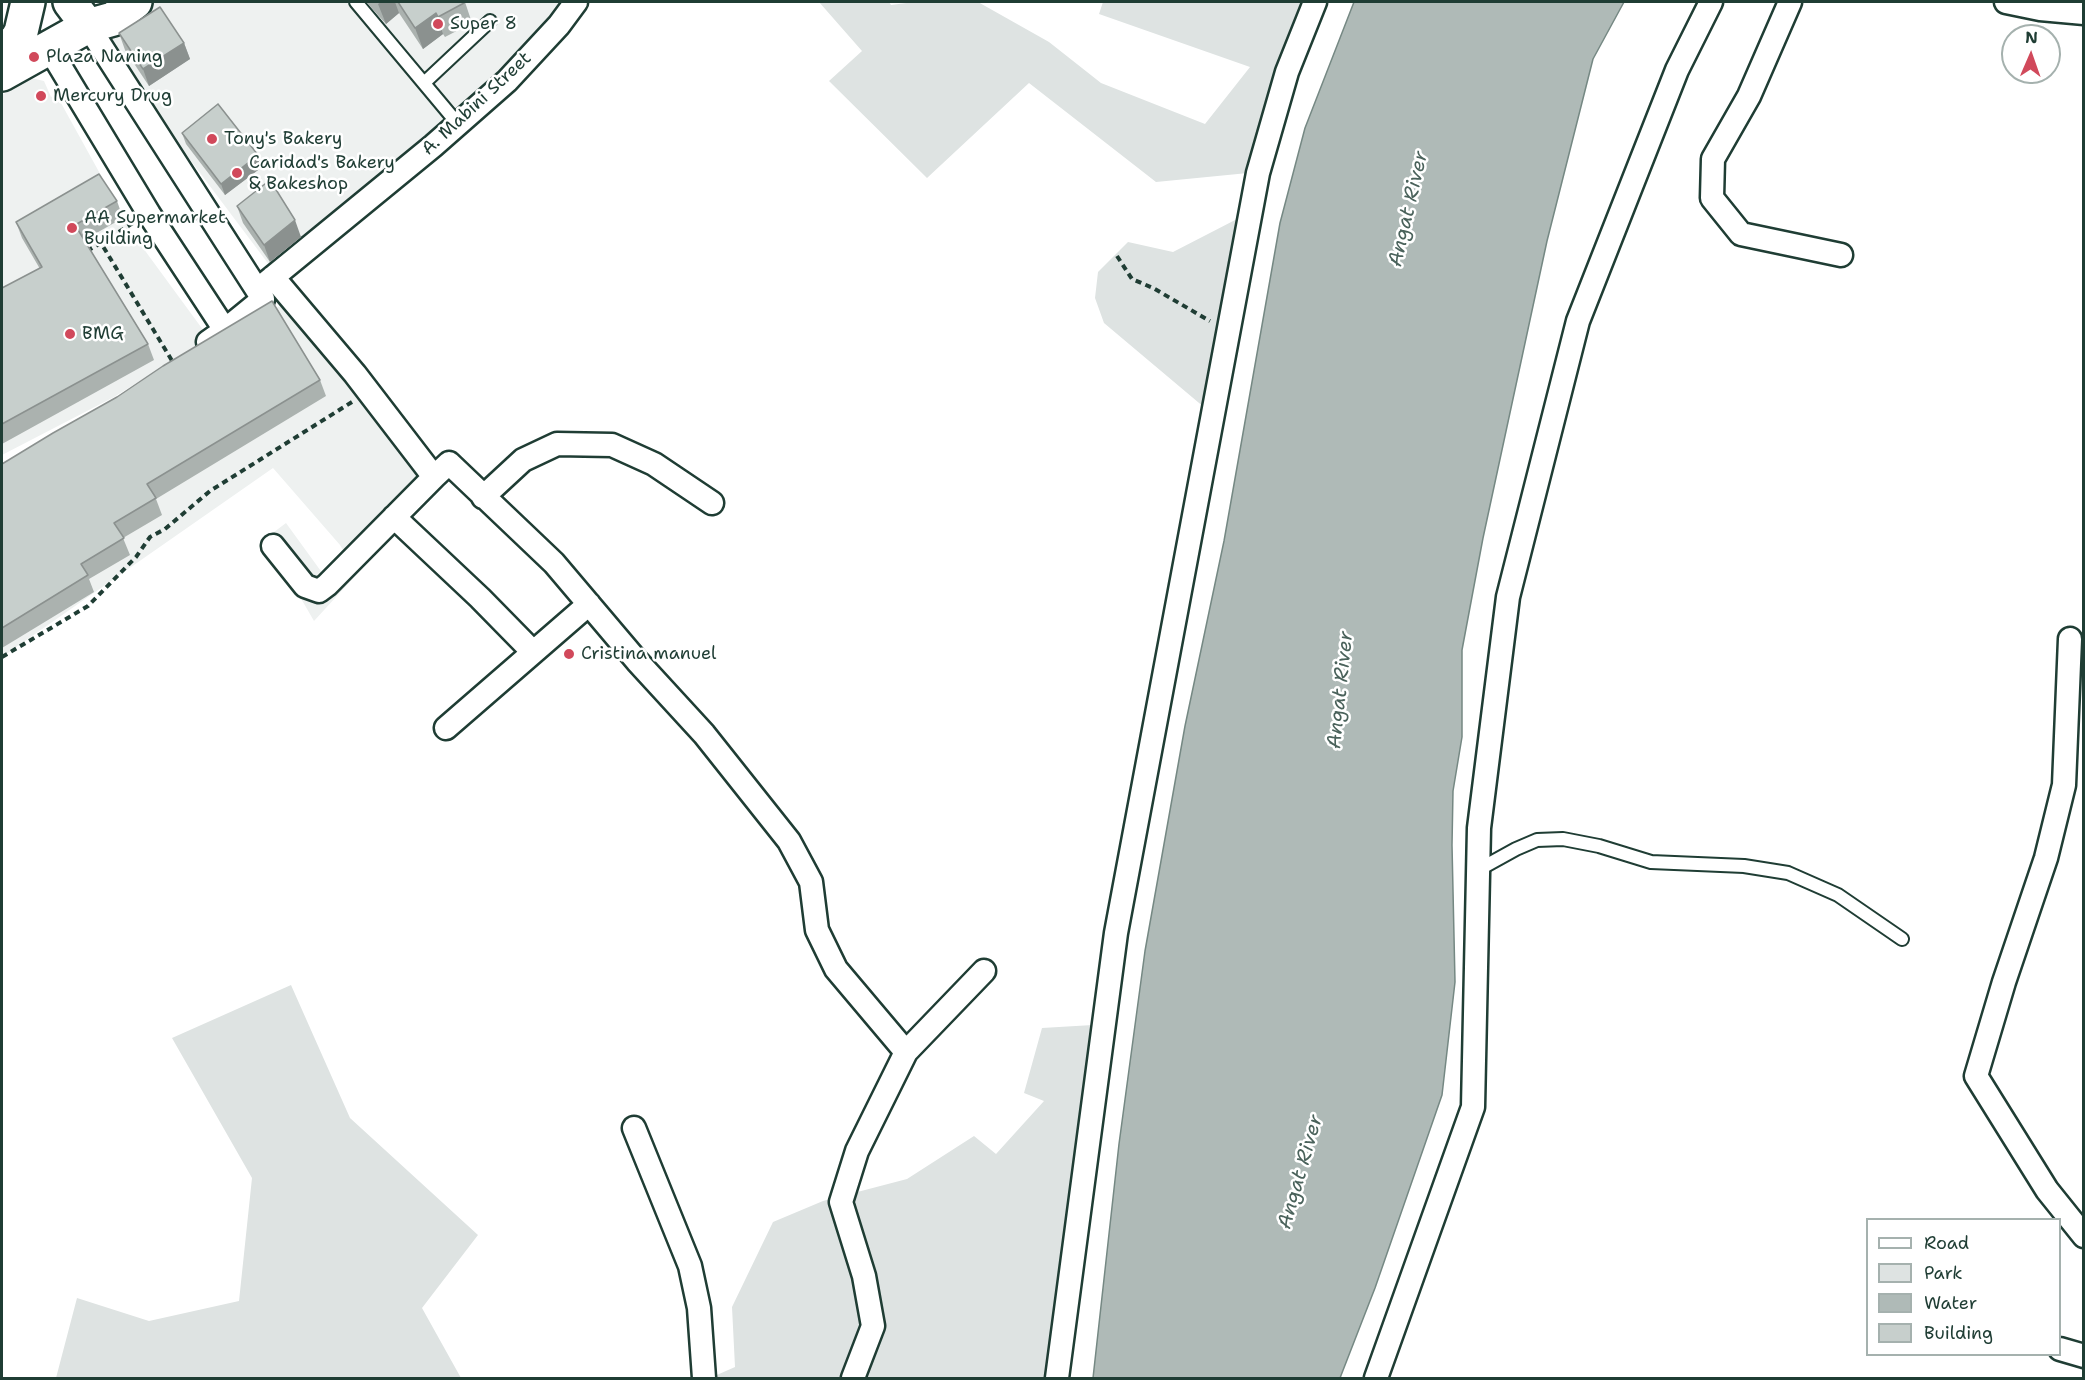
<!DOCTYPE html>
<html>
<head>
<meta charset="utf-8">
<style>
	body { margin:0 }
	#map { position:relative; width:2085px; height:1380px; overflow:hidden; background:#fff; font-family:"Shantell Sans",sans-serif }
	canvas { display:block }
	.frame { position:absolute; inset:0; border:3px solid #1f3d34; pointer-events:none }
	.legend { position:absolute; left:1866px; top:1218px; width:195px; height:138px; box-sizing:border-box; background:#fff; border:2px solid #a5b1ae; margin:0; padding:8px 10px; list-style:none; font-size:18px; color:#1f3d34 }
	.legend li { display:flex; align-items:center; gap:12px; height:30px }
	.legend b { width:30px; border:2px solid #a5b1ae }
	.north { position:absolute; left:2001px; top:24px; width:60px; height:60px; box-sizing:border-box; background:#fff; border:2px solid #a5b1ae; border-radius:50%; rotate:2deg; font-size:16px; font-weight:700; line-height:24px; text-align:center; color:#1f3d34 }
	.north::after { content:''; display:block; margin:auto; width:21px; height:27px; background:#d1495b; clip-path:polygon(50% 0,100% 100%,50% 72%,0 100%) }
</style>
</head>
<body>
<div id="map">
<canvas width="2085" height="1380"></canvas>
<div class="frame"></div>
<ul class="legend">
<li><b style="height:8px;background:#fff"></b>Road</li>
<li><b style="height:16px;background:#dee3e2"></b>Park</li>
<li><b style="height:16px;background:#afbab7"></b>Water</li>
<li><b style="height:16px;background:#c7cfcc"></b>Building</li>
</ul>
<div class="north">N</div>
</div>
<script>
const ctx = document.querySelector('canvas').getContext('2d');
ctx.lineJoin = 'round';
function fillPath(path, color) { ctx.fillStyle = color; ctx.fill(path, 'evenodd'); }
const shape = rows => new Path2D(rows.map(r => 'M' + r).join(''));
function trace(path, color, width, dash) { ctx.strokeStyle = color; ctx.lineWidth = width; ctx.lineCap = dash ? 'butt' : 'round'; ctx.setLineDash(dash || []); ctx.stroke(path); }
function drawText(font, color, halo, rows, align = 'center') {
  ctx.font = font + ' "Shantell Sans",sans-serif'; ctx.lineWidth = 5; ctx.setLineDash([]); ctx.textBaseline = 'middle'; ctx.strokeStyle = halo; ctx.fillStyle = color; for (const [text, x, y, turn = 0] of rows) {
    ctx.save(); ctx.translate(x, y); ctx.rotate((+turn || 0) * Math.PI / 180); ctx.textAlign = isNaN(turn) ? turn : align; if (halo) ctx.strokeText(text, 0, 0); ctx.fillText(text, 0, 0); ctx.restore();
  }
}
const built = shape([
	[149,2,571,2,490,89,273,270,191,161,102,36],
	[31,78,44,81,51,97,56,94,135,237,209,338,114,397,2,455,2,95],
	[291,299,445,478,314,621,266,538,286,523,323,574,346,555,340,545,273,468,2,657,2,478]
]);
const green = shape([
	[819,2,889,2,891,5,914,2,978,2,1049,42,1101,83,1205,124,1250,67,1099,14,1103,2,1306,2,1248,173,1156,182,1029,83,927,178,829,81,862,51],
	[1239,218,1217,326,1205,408,1104,323,1095,298,1098,272,1128,242,1173,252],
	[291,985,350,1118,478,1235,422,1308,461,1378,56,1378,77,1298,149,1321,239,1301,252,1178,172,1038],
	[1093,1025,1049,1378,710,1378,735,1367,732,1307,773,1222,823,1201,907,1179,974,1136,996,1154,1044,1101,1024,1093,1042,1028]
]);
const water = shape([
	[1354,2,1624,2,1593,59,1547,241,1483,538,1462,650,1462,737,1453,791,1452,845,1455,982,1442,1095,1375,1288,1340,1378,1093,1378,1119,1144,1145,951,1185,726,1224,541,1280,223,1305,128,1354,2]
]);
const path = shape([
	[101,243,133,223],
	[87,251,101,243,174,364],
	[1117,256,1132,279,1153,288,1210,321],
	[2,657,88,606,136,557,150,537,165,529,210,491,352,402]
]);
const lane = shape([
	[356,2,458,124],
	[424,83,490,21],
	[1478,870,1516,849,1537,840,1563,839,1599,846,1651,862,1744,866,1788,873,1838,895,1902,939]
]);
const street = shape([
	[1790,2,1749,96,1713,159,1712,198,1741,234,1841,255],
	[2006,2,2040,9,2084,13],
	[88,26,263,299,225,330,208,342],
	[49,48,149,214,225,330],
	[273,277,355,374,434,477,449,463,554,563,637,661,704,734,789,841,811,882,817,930,836,969,906,1052],
	[261,287,433,146,507,81,559,25,576,2],
	[483,497,523,460,557,444,612,445,654,464,712,503],
	[394,517,480,598,532,651],
	[273,546,305,586,319,591,327,585,434,477],
	[2070,639,2064,785,2046,858,2004,982,1976,1076,2047,1190,2084,1236],
	[446,728,589,604],
	[634,1128,690,1266,699,1308,704,1378],
	[2060,1349,2084,1356],
	[853,1378,873,1326,864,1276,841,1202,857,1151,906,1052,984,971],
	[1057,1378,1116,933,1258,173,1287,72,1315,2],
	[1376,1378,1473,1107,1479,828,1508,597,1578,321,1677,70,1711,2]
]);
const primary = shape([
	[70,2,88,26],
	[2,53,17,39,21,32,28,2],
	[2,74,88,26,113,19,135,2]
]);
const wall = shape([
	[366,2,465,2,472,23,445,37,443,34,423,49,399,13,386,24],
	[119,33,184,43,190,59,149,86,125,50],
	[182,133,258,155,262,167,225,195,186,144],
	[117,201,123,218,84,240,148,344,154,360,2,444,2,288,40,269,22,238,16,222],
	[237,206,301,237,270,262,243,223],
	[320,380,326,396,156,499,162,515,123,538,130,555,89,579,94,592,2,648,2,464]
]);
const shadedWall = shape([
	[381,2,395,2,399,13,386,24,378,4],
	[436,13,443,34,423,49,415,28],
	[184,43,190,59,149,86,143,69],
	[258,155,262,167,225,195,221,184],
	[295,220,301,237,270,262,264,245]
]);
const building = shape([
	[398,2,464,2,464,3,438,17,436,13,415,28,398,2],
	[160,7,184,43,143,69,119,33,160,7],
	[218,104,258,155,221,184,182,133,218,104],
	[99,174,117,201,75,225,148,344,2,424,2,288,42,267,16,222,99,174],
	[270,180,295,220,264,245,237,206,270,180],
	[272,301,320,380,147,484,156,498,114,523,124,538,81,564,88,575,2,628,2,464,53,433,117,397,163,366,272,301]
]);
const markers = [
	[438,24,6,"#d1495b"],
	[34,57,6,"#d1495b"],
	[41,96,6,"#d1495b"],
	[212,139,6,"#d1495b"],
	[237,173,6,"#d1495b"],
	[72,228,6,"#d1495b"],
	[70,334,6,"#d1495b"],
	[569,654,6,"#d1495b"]
];
const poiNames = [
	["Super 8",450,24],
	["Plaza Naning",46,57],
	["Mercury Drug",53,96],
	["Tony's Bakery",224,139],
	["Caridad's Bakery",249,163],
	["& Bakeshop",249,184],
	["AA Supermarket",84,218],
	["Building",84,239],
	["BMG",82,334],
	["Cristina manuel",581,654]
];
const streetNames = [
	["A. Mabini Street",477,104,-43]
];
const waterNames = [
	["Angat River",1409,209,-77],
	["Angat River",1341,690,-84],
	["Angat River",1301,1172,-74]
];
fillPath(built, '#eef1f0');
fillPath(green, '#dee3e2');
fillPath(water, '#afbab7');
trace(water, '#758883', 1.5);
trace(lane, '#1f3d34', 16);
trace(street, '#1f3d34', 27);
trace(primary, '#1f3d34', 38);
trace(path, '#1f3d34', 4, [6, 4.5]);
trace(lane, '#fff', 12);
trace(street, '#fff', 22);
trace(primary, '#fff', 33);
fillPath(wall, '#abb2af');
fillPath(shadedWall, '#8b918f');
fillPath(building, '#c7cfcc');
trace(building, '#8b918f', 1.5);
for (const [x, y, r, color] of markers) { const dot = new Path2D(); dot.arc(x, y, r, 0, 2 * Math.PI); ctx.fillStyle = color; ctx.fill(dot); trace(dot, '#fff', 2); }
drawText('18px', '#1f3d34', '#fff', poiNames, 'left');
drawText('18px', '#1f3d34', '#fff', streetNames);
drawText('italic 20px', '#4a625b', '#fff', waterNames);
</script>
</body>
</html>
